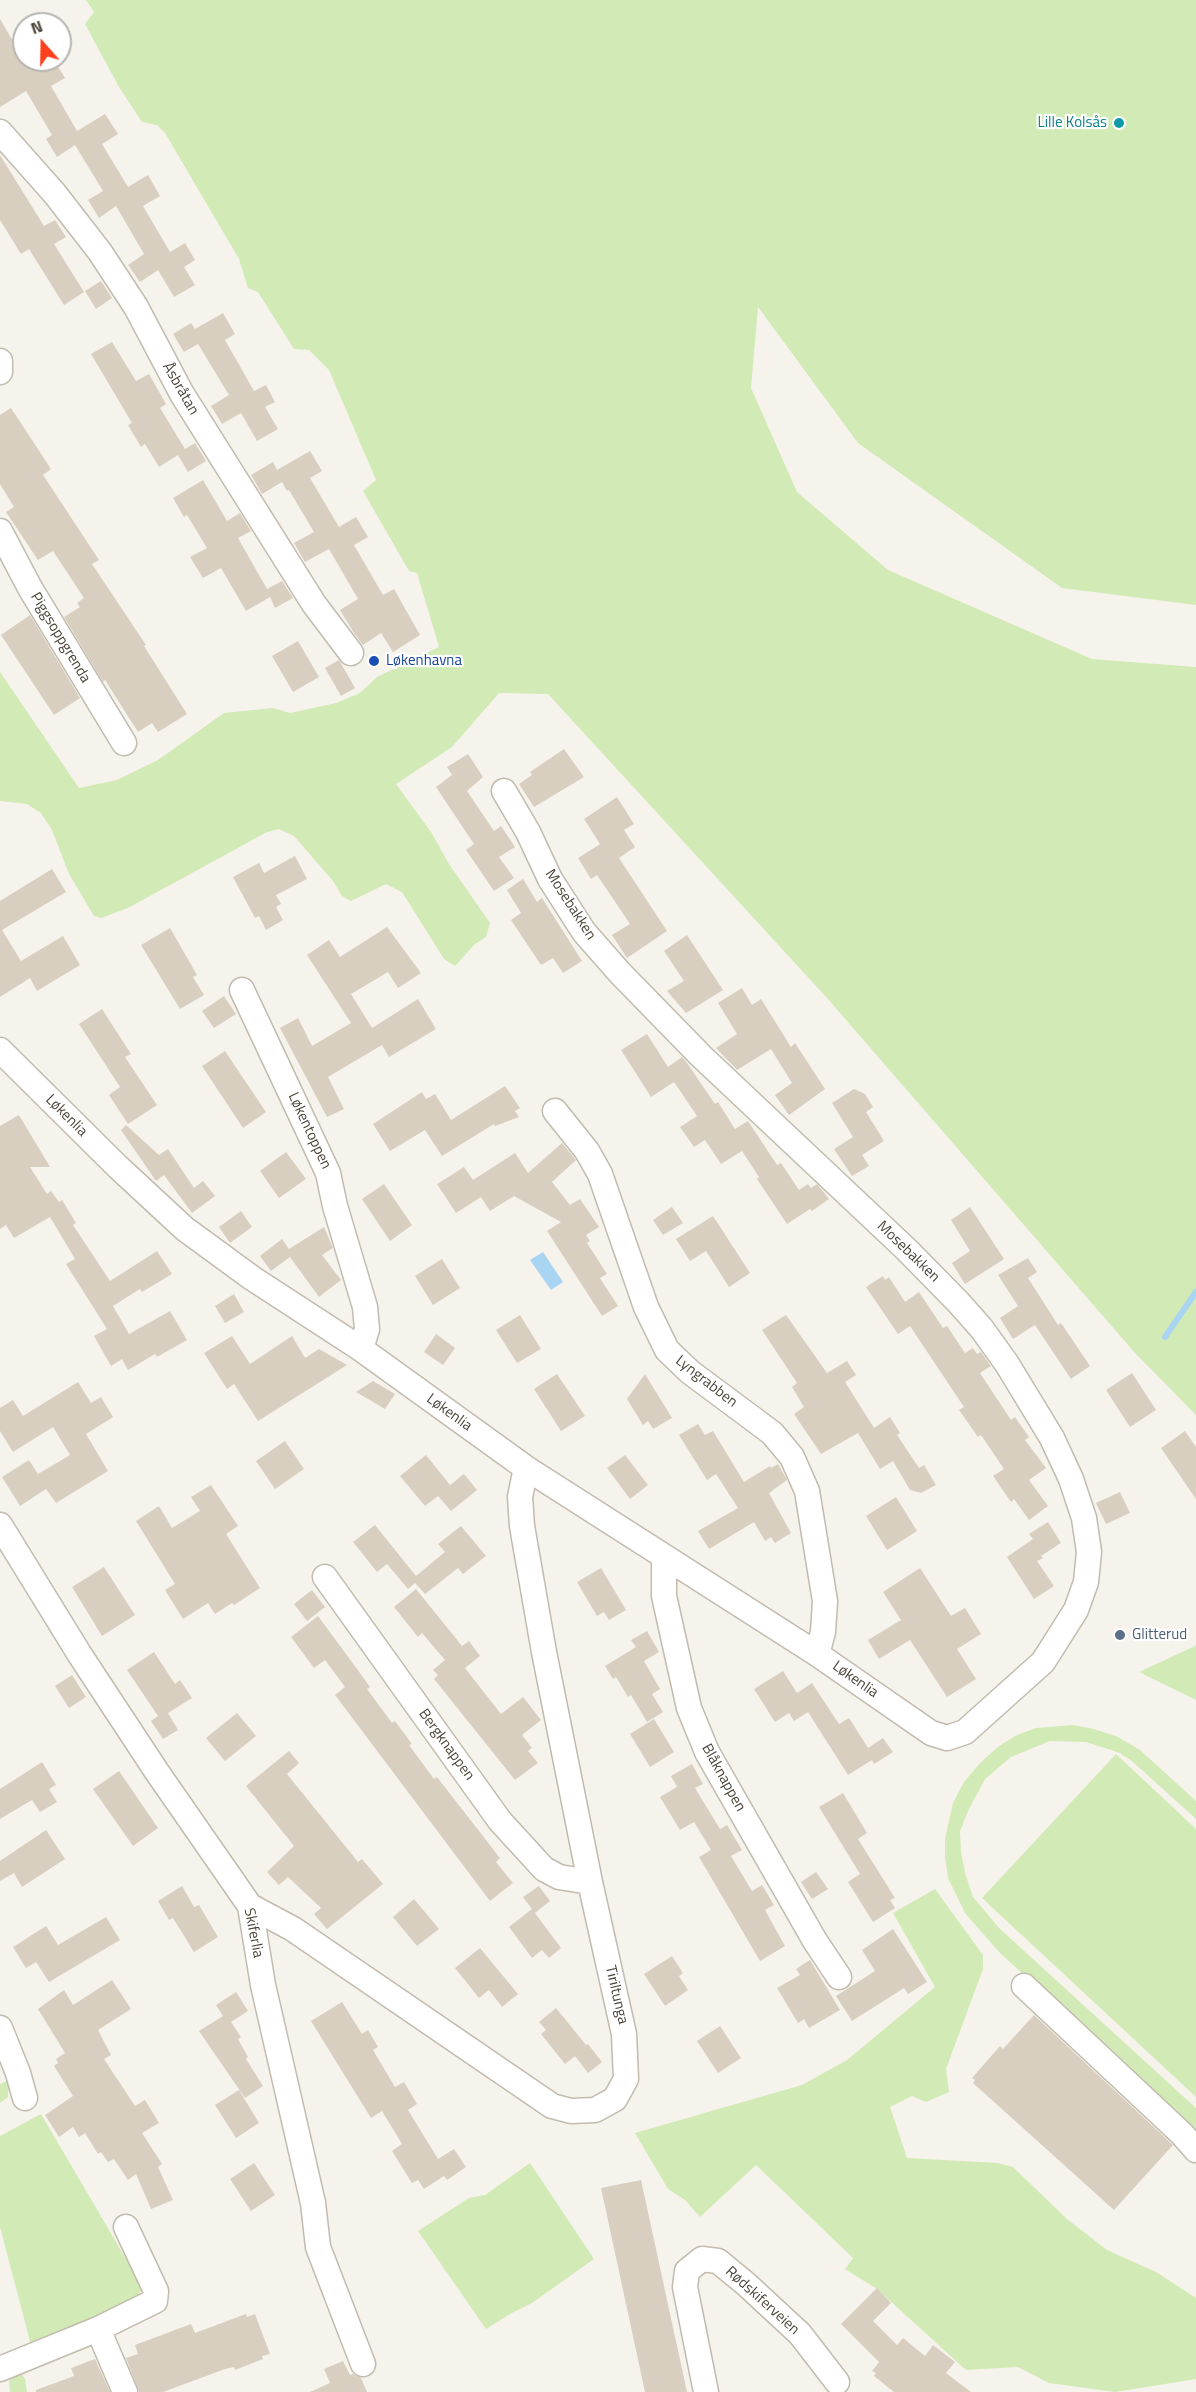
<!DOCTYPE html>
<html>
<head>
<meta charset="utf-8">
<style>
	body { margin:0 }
	#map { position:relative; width:1196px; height:2392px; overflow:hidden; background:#f6f3ec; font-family:"Titillium Web",sans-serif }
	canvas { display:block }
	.north { position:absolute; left:12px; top:12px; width:60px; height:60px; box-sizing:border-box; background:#fff; border:2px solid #b7b4b0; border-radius:50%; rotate:340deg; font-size:16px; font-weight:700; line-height:24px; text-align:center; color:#4b4439 }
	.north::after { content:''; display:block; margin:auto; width:21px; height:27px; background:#fc3f1d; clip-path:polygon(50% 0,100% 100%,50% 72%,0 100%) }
</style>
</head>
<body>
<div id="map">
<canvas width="1196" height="2392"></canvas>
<div class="north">N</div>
</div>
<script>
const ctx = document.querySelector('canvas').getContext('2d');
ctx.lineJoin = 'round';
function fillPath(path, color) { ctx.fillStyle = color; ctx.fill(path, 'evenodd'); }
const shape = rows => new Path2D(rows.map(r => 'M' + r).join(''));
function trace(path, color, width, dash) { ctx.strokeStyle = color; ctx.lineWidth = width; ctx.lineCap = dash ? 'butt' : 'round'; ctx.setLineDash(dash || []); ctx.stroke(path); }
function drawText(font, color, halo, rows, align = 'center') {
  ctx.font = font + ' "Titillium Web",sans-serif'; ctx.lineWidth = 4.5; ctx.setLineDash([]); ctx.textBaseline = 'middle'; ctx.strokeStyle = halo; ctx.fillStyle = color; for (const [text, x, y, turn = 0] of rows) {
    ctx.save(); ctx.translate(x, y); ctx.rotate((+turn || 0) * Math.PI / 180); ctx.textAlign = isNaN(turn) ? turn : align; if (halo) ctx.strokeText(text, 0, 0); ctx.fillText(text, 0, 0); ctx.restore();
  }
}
const green = shape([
	[86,0,1196,0,1196,605,1062,588,858,443,758,307,751,388,797,492,888,570,1092,659,1196,667,1196,1415,1135,1353,827,998,548,694,499,693,452,747,396,784,431,832,449,864,490,923,486,937,475,944,455,966,444,959,402,892,386,884,351,901,342,896,333,881,294,836,279,829,267,832,128,908,101,918,94,916,69,874,52,830,41,813,27,804,0,801,0,672,79,788,117,780,158,760,224,713,273,708,290,713,336,703,360,693,377,677,439,647,417,573,409,571,363,491,376,480,329,370,309,350,294,349,258,292,248,288,239,259,165,133,157,125,142,122,119,87,85,24,94,12],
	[1196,1645,1196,1700,1139,1672,1193,1647],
	[1073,1725,1094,1729,1118,1737,1140,1750,1196,1801,1196,1819,1133,1762,1120,1753,1086,1742,1050,1741,1011,1757,985,1779,968,1811,960,1831,961,1853,966,1876,973,1897,999,1928,1196,2108,1196,2133,1000,1953,965,1913,948,1878,945,1857,945,1839,953,1803,964,1782,980,1763,999,1746,1017,1735,1036,1728],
	[1116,1754,1196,1829,1196,2097,982,1898],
	[935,1889,983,1955,983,1969,946,2069,949,2092,926,2102,912,2096,890,2107,907,2158,998,2163,1013,2167,1067,2219,1107,2250,1156,2272,1196,2298,1196,2379,1115,2392,1049,2383,1018,2367,966,2370,877,2289,845,2269,853,2258,756,2165,700,2217,685,2200,668,2189,635,2133,802,2085,847,2060,935,1987,893,1913],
	[9,2080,8,2097,0,2103,0,2084],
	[41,2114,143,2288,130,2306,31,2345,0,2227,0,2136],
	[530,2163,594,2259,532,2303,512,2313,486,2329,418,2231,469,2198,485,2195],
	[19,2370,25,2379,27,2392,10,2392,9,2381]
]);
const water = shape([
	[543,1252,563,1282,551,1290,530,1260]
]);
const stream = shape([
	[1165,1337,1196,1292]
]);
const building = shape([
	[0,19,30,70,47,60,54,60,65,78,51,86,77,131,105,114,118,134,102,144,128,187,148,175,160,196,143,206,170,252,185,243,195,260,184,267,195,285,174,297,158,270,140,282,128,265,144,254,116,206,99,218,88,200,103,191,75,145,57,157,46,139,52,135,26,91,0,107],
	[0,155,44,226,55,220,66,237,54,244,84,292,64,305,29,249,21,254,0,220],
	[101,281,112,298,96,309,85,291],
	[223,313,235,334,225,340,254,391,266,385,275,402,265,407,278,429,257,441,241,413,222,424,211,406,229,395,198,344,184,352,173,334,191,323,195,329],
	[112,342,136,381,149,374,166,404,160,408,185,449,195,443,206,461,188,472,178,455,159,467,145,444,141,447,128,425,132,423,91,354],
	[11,408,51,469,43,475,99,560,92,564,146,645,144,646,187,714,158,732,152,723,138,732,105,680,103,682,64,617,80,607,77,603,84,598,53,551,38,560,6,512,14,507,0,484,0,415],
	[310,451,322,471,310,478,339,527,356,517,368,537,354,545,383,595,394,589,420,635,393,652,381,633,363,645,354,633,340,610,358,599,329,549,305,562,294,543,314,532,289,490,287,491,282,482,262,494,251,475,273,462,277,470],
	[203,480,227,521,240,513,251,531,238,538,267,589,282,581,293,598,275,608,270,597,246,611,221,568,203,578,190,557,207,548,187,515,184,517,173,498],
	[30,615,80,698,54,715,1,635],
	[298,641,319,677,293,692,272,656],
	[339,660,355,688,341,696,325,668],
	[564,749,584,777,534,807,519,784,532,775,530,772],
	[468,754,483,777,467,791,494,831,501,826,515,847,499,857,514,878,494,891,466,850,474,844,436,787,452,775,447,767],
	[617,797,634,824,624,830,635,847,619,858,667,931,627,958,612,935,630,924,597,875,591,879,578,858,600,844,584,819],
	[295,856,307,879,276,895,281,904,276,907,283,920,266,930,259,916,255,918,233,877,259,863,264,873],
	[52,869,66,892,2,930,21,961,63,936,80,965,37,991,30,978,0,997,0,901],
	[523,879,537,902,542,898,582,961,563,973,553,958,541,965,511,920,521,913,507,890],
	[387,927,421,973,398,988,388,972,351,994,372,1028,418,999,436,1029,389,1057,382,1045,328,1077,344,1109,327,1117,280,1028,298,1018,312,1046,351,1023,307,955,329,940,340,957],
	[170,928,197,975,193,977,204,995,180,1009,141,945],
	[687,935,723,990,686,1013,667,991,684,981,664,951],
	[742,988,752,1005,761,999,791,1047,795,1043,825,1089,789,1115,775,1095,792,1083,771,1049,737,1070,716,1048,737,1034,718,1003],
	[224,996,236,1014,214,1028,202,1011],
	[102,1009,131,1054,125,1057,157,1105,128,1124,109,1095,120,1087,79,1024],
	[647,1034,668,1067,682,1057,685,1060,715,1104,718,1102,735,1129,748,1121,777,1165,781,1163,799,1190,808,1184,811,1188,817,1184,829,1199,812,1211,810,1209,787,1224,757,1179,759,1177,742,1151,721,1164,705,1140,694,1147,680,1127,697,1116,674,1082,651,1097,621,1050],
	[225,1051,266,1112,243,1128,202,1066],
	[505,1086,520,1108,515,1111,519,1117,495,1126,494,1124,442,1156,425,1130,390,1151,373,1124,422,1092,426,1099,435,1094,451,1120],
	[854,1089,865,1094,873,1107,866,1112,884,1141,862,1155,869,1166,852,1176,834,1149,853,1137,832,1103],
	[19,1115,50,1167,30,1167,47,1194,51,1191,59,1202,62,1200,76,1223,73,1225,110,1281,157,1251,172,1274,142,1292,140,1289,113,1306,129,1334,170,1311,187,1340,157,1357,155,1354,128,1370,122,1359,111,1366,94,1336,107,1329,66,1264,75,1259,50,1217,14,1238,6,1225,0,1229,0,1126],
	[126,1125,159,1155,168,1149,194,1188,203,1181,215,1196,192,1213,164,1175,156,1181,121,1130],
	[562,1143,576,1160,552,1182,570,1205,580,1199,599,1227,586,1235,590,1241,587,1243,607,1274,600,1278,618,1306,602,1316,547,1231,561,1222,514,1196,490,1211,481,1197,456,1213,437,1184,464,1167,473,1180,515,1153,528,1173],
	[286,1152,306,1179,279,1198,260,1171],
	[384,1184,412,1225,390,1241,362,1199],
	[672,1207,683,1223,663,1235,653,1220],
	[970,1207,1004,1259,965,1284,952,1263,970,1251,951,1220],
	[241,1211,252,1227,230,1243,219,1227],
	[713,1216,750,1273,729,1287,706,1251,690,1261,676,1239],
	[324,1227,333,1248,322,1255,341,1280,319,1297,290,1257,271,1271,260,1256,282,1239,289,1249],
	[1028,1258,1037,1272,1028,1278,1058,1325,1061,1323,1090,1366,1071,1379,1035,1325,1013,1339,1000,1318,1018,1306,998,1275],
	[442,1259,460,1288,433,1305,415,1276],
	[883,1276,885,1280,889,1277,905,1302,919,1292,943,1328,947,1326,965,1353,973,1348,977,1354,981,1352,991,1366,980,1373,1011,1420,1015,1417,1029,1437,1025,1440,1046,1468,1029,1480,1048,1506,1029,1520,1014,1499,1011,1502,993,1476,1004,1469,981,1435,978,1437,959,1410,964,1407,910,1326,898,1334,866,1287],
	[234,1294,244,1312,225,1323,215,1306],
	[520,1315,541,1349,517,1363,496,1330],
	[786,1315,827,1373,847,1361,856,1375,845,1382,874,1428,890,1417,900,1433,897,1435,919,1468,924,1465,936,1485,921,1493,910,1490,893,1461,880,1469,858,1433,821,1454,794,1414,804,1407,792,1387,797,1383,762,1330],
	[436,1334,455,1348,443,1365,424,1352],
	[232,1336,250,1364,292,1336,305,1358,319,1349,347,1365,258,1421,234,1384,227,1389,204,1353],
	[1132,1373,1156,1410,1130,1427,1106,1390],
	[557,1374,585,1416,561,1431,534,1389],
	[645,1374,672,1418,653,1429,648,1421,643,1425,627,1399],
	[373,1381,395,1394,385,1409,356,1392],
	[78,1382,91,1403,101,1397,113,1417,86,1434,108,1471,56,1503,46,1489,20,1506,2,1477,29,1460,38,1474,70,1455,53,1427,13,1452,0,1431,0,1408,13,1400,23,1416],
	[698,1424,705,1435,713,1431,744,1482,770,1466,771,1468,778,1464,787,1480,769,1493,791,1533,775,1543,771,1537,765,1541,754,1522,709,1549,698,1531,738,1508,716,1474,707,1480,679,1435],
	[1185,1431,1196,1447,1196,1499,1161,1448],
	[285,1441,304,1469,275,1489,256,1461],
	[426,1455,450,1485,464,1474,477,1490,451,1511,438,1496,425,1506,400,1476],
	[625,1455,648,1485,630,1499,607,1468],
	[211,1485,238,1526,226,1534,260,1588,234,1605,232,1603,215,1614,208,1603,183,1619,165,1590,175,1584,136,1521,159,1506,172,1528,200,1511,191,1497],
	[1120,1492,1130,1513,1106,1524,1096,1503],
	[896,1497,917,1531,887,1550,866,1516],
	[1048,1522,1061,1543,1041,1556,1043,1558,1037,1561,1054,1586,1034,1599,1007,1557,1033,1539,1029,1534],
	[375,1525,416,1576,445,1552,438,1544,461,1526,486,1556,463,1574,458,1568,425,1594,415,1583,408,1589,387,1564,377,1572,353,1542],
	[104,1567,135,1615,102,1636,72,1587],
	[601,1568,626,1610,609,1620,604,1612,597,1616,577,1582],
	[920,1568,951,1616,965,1608,981,1634,957,1649,976,1679,947,1697,910,1640,879,1659,868,1640,901,1620,883,1592],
	[416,1589,462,1646,469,1641,480,1656,465,1668,501,1714,523,1697,541,1720,522,1735,532,1748,528,1751,538,1763,515,1780,434,1679,438,1675,433,1670,445,1660,422,1633,418,1637,394,1607],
	[312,1590,325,1607,307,1621,294,1604],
	[318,1616,360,1673,370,1687,367,1689,392,1723,395,1721,412,1744,409,1745,434,1779,437,1777,500,1858,496,1862,513,1883,490,1901,335,1695,345,1687,325,1660,314,1668,291,1637],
	[647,1631,659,1652,644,1661,660,1689,652,1694,663,1712,647,1722,631,1695,628,1697,616,1677,613,1679,605,1666,636,1647,631,1640],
	[154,1652,175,1684,180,1680,192,1698,168,1713,178,1730,163,1739,151,1721,158,1716,127,1670],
	[783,1671,797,1693,812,1683,839,1724,849,1718,868,1748,883,1738,893,1752,874,1764,872,1760,848,1775,808,1712,794,1721,789,1713,775,1722,754,1689],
	[72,1675,86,1697,69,1708,55,1686],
	[237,1713,256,1736,225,1761,206,1738],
	[654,1719,674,1752,650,1767,630,1734],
	[289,1751,299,1763,287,1774,358,1862,362,1859,383,1884,327,1929,314,1914,321,1908,288,1877,279,1885,267,1872,294,1846,246,1786],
	[42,1762,56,1785,49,1789,57,1802,40,1812,32,1800,0,1819,0,1789],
	[692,1764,703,1784,695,1788,720,1829,727,1825,742,1850,731,1856,752,1891,762,1885,774,1905,765,1910,785,1946,760,1961,699,1857,711,1850,694,1822,680,1830,660,1797,677,1787,671,1776],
	[119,1771,158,1828,133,1846,93,1789],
	[843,1793,867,1833,858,1839,895,1898,890,1900,895,1908,873,1922,848,1882,860,1874,819,1807],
	[46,1830,65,1859,22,1887,14,1873,0,1881,0,1861],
	[816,1872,828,1889,812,1899,801,1882],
	[182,1886,194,1907,199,1905,218,1937,194,1952,173,1918,169,1920,158,1901],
	[539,1886,550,1901,535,1913,523,1897],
	[414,1899,439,1929,417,1946,393,1917],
	[532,1909,561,1948,549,1958,542,1950,532,1958,509,1927],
	[106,1917,120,1940,49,1982,36,1962,26,1968,13,1947,46,1926,58,1945],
	[893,1929,927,1982,908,1994,904,1988,852,2021,836,1996,875,1971,862,1950],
	[480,1948,518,1994,502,2007,489,1990,479,1998,455,1968],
	[672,1956,683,1973,679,1976,688,1990,665,2006,644,1974],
	[810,1960,840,2010,809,2028,804,2019,798,2023,777,1988,800,1975,796,1969],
	[112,1980,131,2009,98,2030,111,2055,104,2059,135,2106,145,2100,159,2123,142,2133,162,2164,158,2167,173,2200,151,2209,136,2174,128,2180,114,2159,108,2162,101,2152,98,2154,85,2133,79,2137,73,2127,59,2137,45,2115,73,2096,54,2066,58,2063,56,2059,65,2053,38,2009,64,1990,73,2005],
	[236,1992,248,2011,231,2022,241,2037,238,2039,248,2057,246,2059,263,2086,245,2098,199,2031,223,2016,216,2005],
	[342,2002,362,2034,368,2030,378,2047,373,2050,395,2087,404,2082,417,2104,408,2110,438,2159,454,2149,466,2167,447,2180,444,2176,424,2189,418,2180,412,2183,392,2151,402,2144,382,2111,371,2118,311,2021],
	[556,2008,586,2045,588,2044,602,2062,588,2073,575,2056,565,2064,541,2034,546,2030,539,2022],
	[1034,2015,1173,2145,1114,2210,973,2083,975,2080,972,2078,1000,2046,1003,2049],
	[720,2026,741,2058,718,2073,697,2041],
	[239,2090,259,2123,236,2138,215,2105],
	[254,2163,275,2195,251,2211,230,2179],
	[641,2180,687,2392,645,2392,601,2188],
	[877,2288,891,2303,873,2321,897,2345,903,2338,925,2356,933,2345,955,2362,946,2373,971,2392,894,2392,874,2376,876,2373,872,2371,879,2362,841,2324],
	[246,2314,247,2317,255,2314,270,2354,262,2356,263,2359,235,2370,234,2367,225,2369,163,2392,139,2392,126,2358,138,2354,135,2345,191,2324,195,2333],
	[95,2359,110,2392,36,2392,36,2390,74,2376,71,2368],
	[343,2361,350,2375,353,2374,361,2378,367,2392,310,2392,330,2383,324,2369]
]);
const minor = shape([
	[0,132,55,194,100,252,136,307,182,394,314,604,351,653],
	[0,361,0,372],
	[0,531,30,588,124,743],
	[242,990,328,1173,335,1206,365,1307,367,1329,361,1349],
	[0,1050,118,1167,185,1229,252,1278,361,1349,526,1468,817,1654,931,1733,947,1738,965,1732,1043,1662,1076,1610,1086,1582,1089,1552,1084,1518,1071,1479,1052,1438,1007,1364,982,1329,959,1303,907,1250,701,1056,620,973,584,932,550,879,528,832,504,791],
	[555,1111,587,1151,600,1174,646,1307,667,1350,690,1372,772,1433,792,1457,807,1491,825,1601,823,1632,817,1654],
	[0,1525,80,1655,157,1772,250,1906,263,1985,313,2203,318,2247,363,2364],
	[664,1558,664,1596,689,1708,707,1752,815,1941,839,1977],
	[325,1577,500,1821,544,1869,559,1877,590,1882],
	[250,1906,293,1929,552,2106,571,2111,595,2110,615,2099,626,2079,624,2034,590,1882,544,1652,522,1526,520,1497,526,1468],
	[1024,1986,1182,2134,1196,2150],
	[0,2028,18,2073,25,2098],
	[98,2329,125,2392],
	[0,2369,98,2329,155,2301,156,2291,126,2227],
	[706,2392,685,2287,687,2271,702,2259,718,2261,746,2284,800,2334,837,2382]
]);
const markers = [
	[1119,123,6,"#0f9aa8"],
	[374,661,6,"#1a4fb4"],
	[1120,1635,6,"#5c6f8a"]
];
const cultureNames = [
	["Lille Kolsås",1107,123]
];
const streetNames = [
	["Åsbråtan",180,389,60],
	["Piggsoppgrenda",60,638,59],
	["Mosebakken",570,905,57],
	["Løkenlia",66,1116,45],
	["Løkentoppen",309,1131,65],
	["Mosebakken",908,1252,44],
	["Lyngrabben",706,1382,38],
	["Løkenlia",449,1413,36],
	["Løkenlia",855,1680,35],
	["Bergknappen",446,1745,54],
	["Blåknappen",723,1778,61],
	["Skiferlia",253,1933,79],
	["Tiriltunga",616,1995,77],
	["Rødskiferveien",762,2301,42]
];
const transitNames = [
	["Løkenhavna",386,661]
];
const serviceNames = [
	["Glitterud",1132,1635]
];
fillPath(green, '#d2eab5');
fillPath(water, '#a9d4f2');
trace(stream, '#a9d4f2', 6);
fillPath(building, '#d8cfc1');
trace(minor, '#c2bbae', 27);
trace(minor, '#fff', 24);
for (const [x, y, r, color] of markers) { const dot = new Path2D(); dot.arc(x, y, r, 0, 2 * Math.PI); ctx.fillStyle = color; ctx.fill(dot); trace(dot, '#fff', 2); }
drawText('15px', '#0d838f', '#fff', cultureNames, 'right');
drawText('15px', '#4b4439', '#fff', streetNames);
drawText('15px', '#164399', '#fff', transitNames, 'left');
drawText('15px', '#4e5e75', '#fff', serviceNames, 'left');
</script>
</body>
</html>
